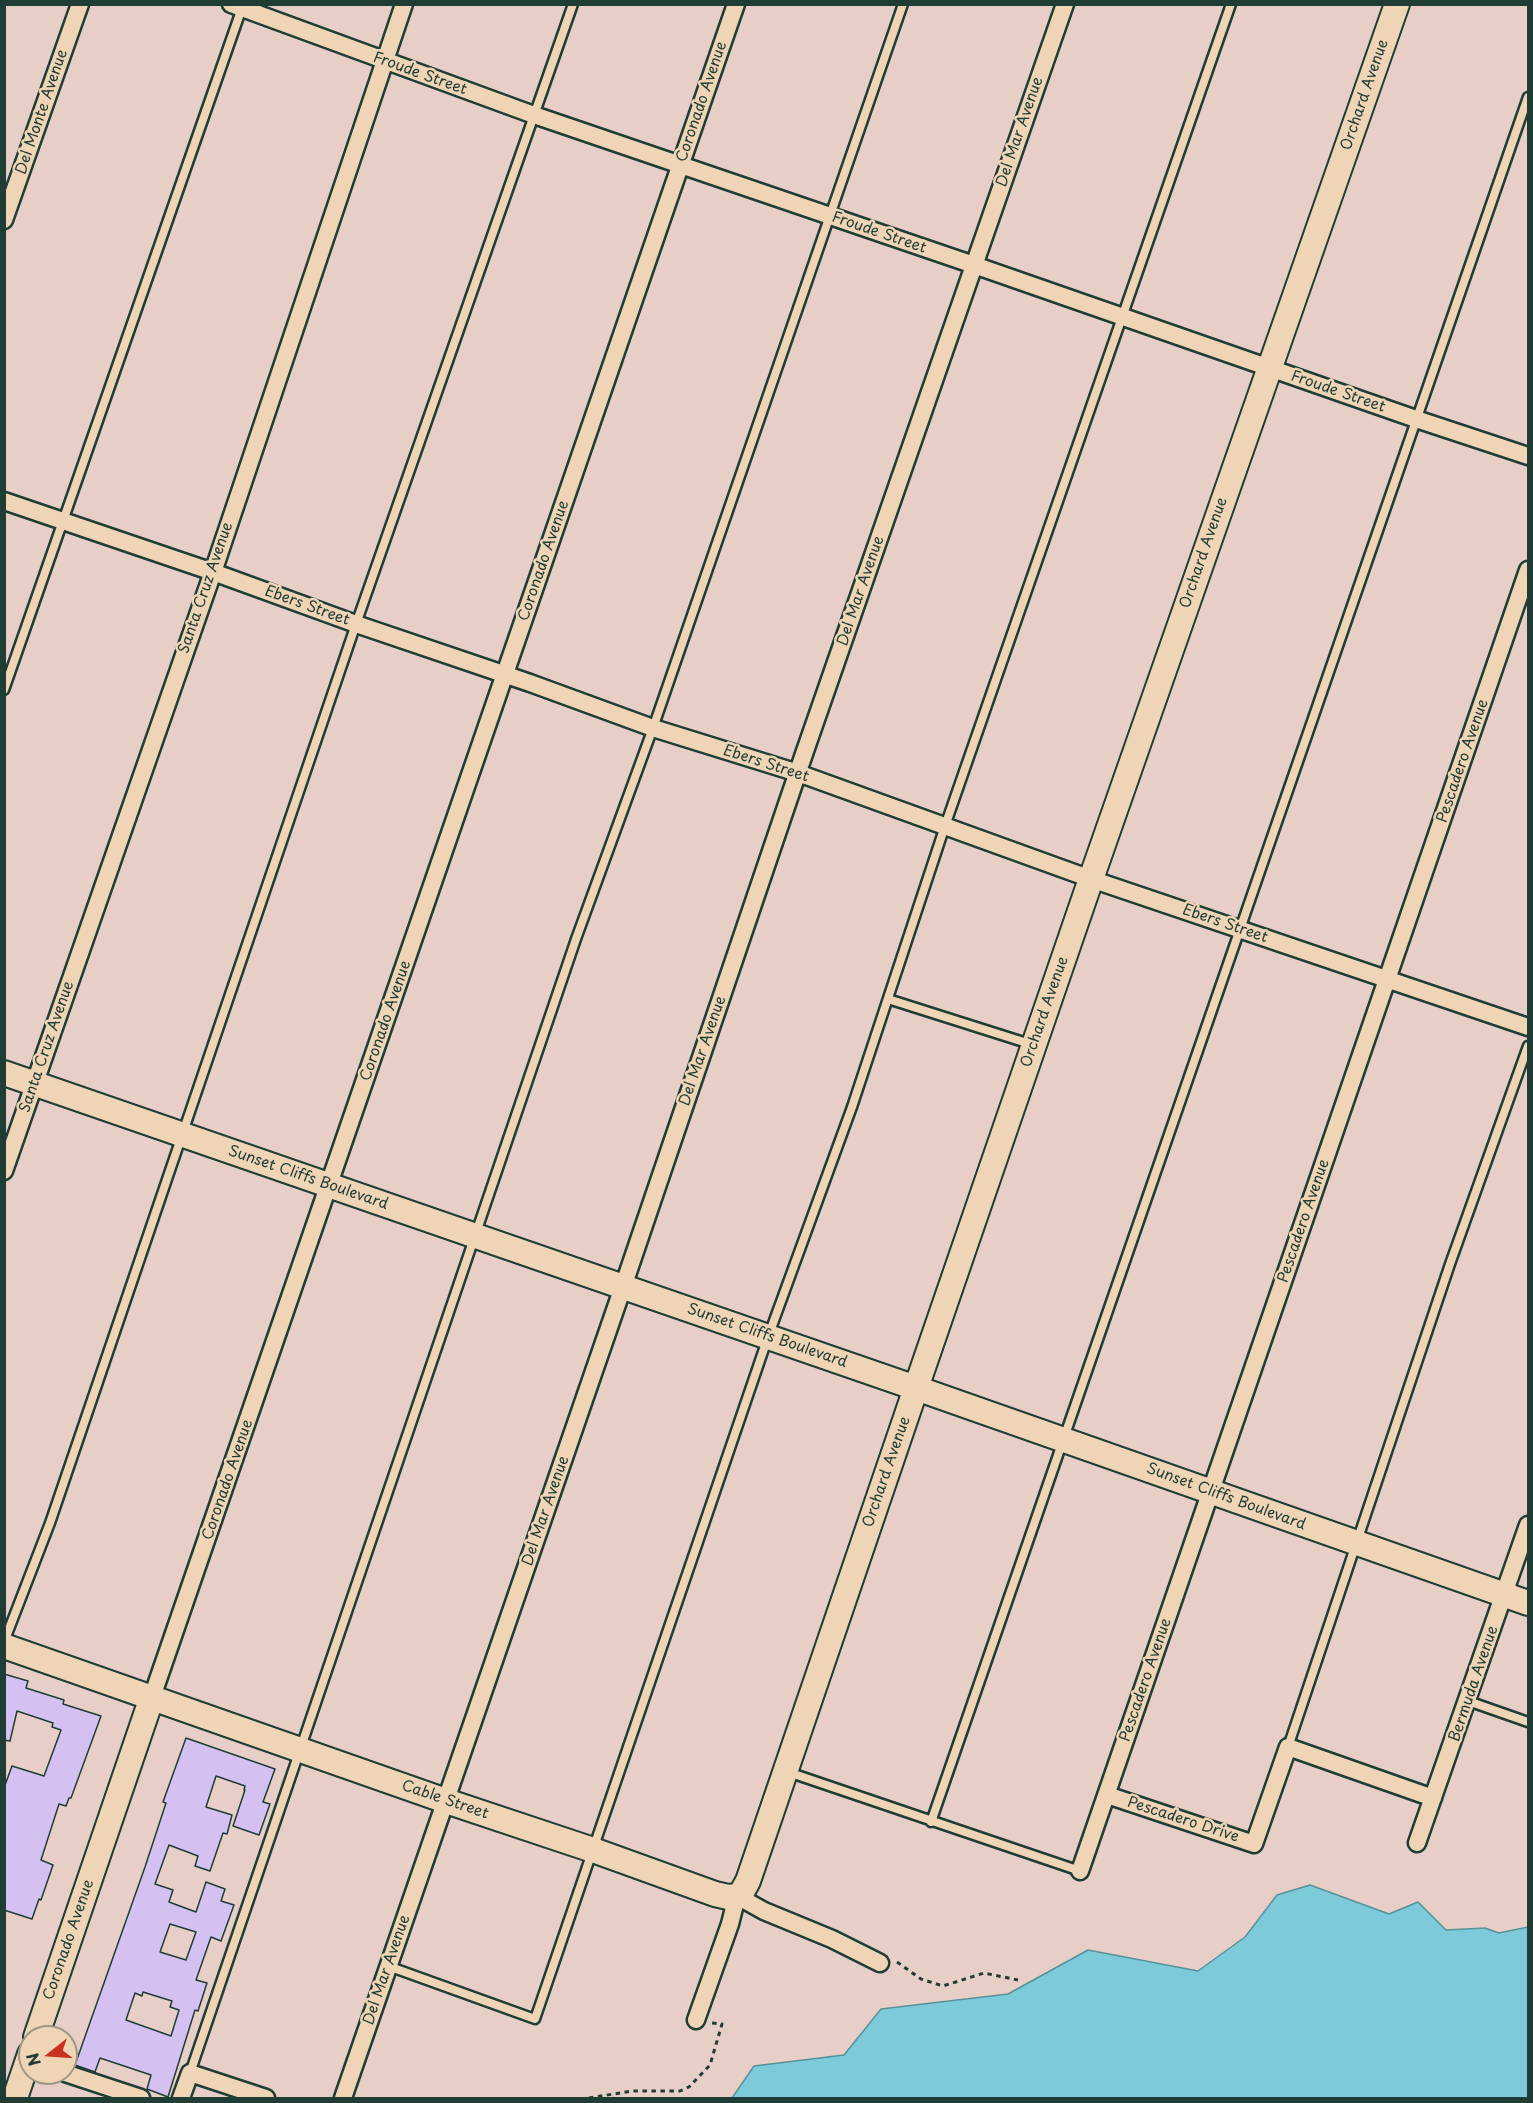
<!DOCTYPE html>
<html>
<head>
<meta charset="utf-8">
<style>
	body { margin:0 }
	#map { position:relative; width:1533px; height:2103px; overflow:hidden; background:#e7cfc8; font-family:"Playpen Sans",sans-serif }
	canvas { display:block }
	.frame { position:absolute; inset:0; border:6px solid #1f3d34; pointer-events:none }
	.north { position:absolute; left:18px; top:2025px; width:60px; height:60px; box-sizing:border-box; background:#efd5b6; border:2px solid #9c9882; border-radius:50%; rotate:253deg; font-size:16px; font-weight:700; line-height:24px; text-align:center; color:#1f3d34 }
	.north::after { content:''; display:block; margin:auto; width:21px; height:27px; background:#c8321e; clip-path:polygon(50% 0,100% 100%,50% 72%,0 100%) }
</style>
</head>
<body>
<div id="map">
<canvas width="1533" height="2103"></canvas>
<div class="frame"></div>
<div class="north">N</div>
</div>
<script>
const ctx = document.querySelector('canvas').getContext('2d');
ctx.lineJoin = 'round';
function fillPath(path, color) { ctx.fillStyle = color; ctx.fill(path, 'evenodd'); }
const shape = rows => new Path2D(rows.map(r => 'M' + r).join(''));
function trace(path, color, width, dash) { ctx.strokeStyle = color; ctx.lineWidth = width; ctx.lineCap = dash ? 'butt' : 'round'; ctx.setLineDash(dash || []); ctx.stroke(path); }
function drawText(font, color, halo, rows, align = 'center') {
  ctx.font = font + ' "Playpen Sans",sans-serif'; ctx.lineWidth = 5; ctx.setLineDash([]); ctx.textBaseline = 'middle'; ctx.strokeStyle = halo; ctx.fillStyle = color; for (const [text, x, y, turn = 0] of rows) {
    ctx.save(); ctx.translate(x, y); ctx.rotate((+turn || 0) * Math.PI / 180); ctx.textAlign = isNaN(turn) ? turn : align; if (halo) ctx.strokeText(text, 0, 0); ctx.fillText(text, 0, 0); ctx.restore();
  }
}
const water = shape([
	[1310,1885,1389,1914,1418,1902,1446,1930,1485,1928,1499,1933,1528,1927,1528,2098,732,2098,754,2066,844,2055,881,2009,1008,1994,1088,1950,1198,1971,1245,1937,1277,1895,1310,1885]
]);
const building = shape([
	[4,1674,28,1681,26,1688,64,1700,63,1704,101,1716,71,1798,69,1798,66,1806,59,1804,41,1860,53,1865,41,1900,39,1899,32,1919,4,1910,4,1788,12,1766,44,1776,61,1730,52,1727,53,1723,17,1711,10,1741,4,1740,4,1674],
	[186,1738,275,1769,263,1802,270,1804,259,1835,233,1826,245,1790,244,1790,245,1786,216,1776,206,1807,232,1815,227,1834,223,1833,210,1871,195,1866,198,1856,169,1845,155,1884,173,1890,169,1902,196,1912,206,1882,225,1889,221,1901,234,1905,221,1941,211,1937,196,1980,207,1983,198,2011,195,2010,168,2097,147,2089,151,2075,100,2058,95,2072,75,2065,145,1867,166,1803,163,1802,186,1738],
	[170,1924,196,1932,186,1960,160,1952,170,1924],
	[143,1992,172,2001,170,2007,179,2010,171,2036,126,2020,135,1993,142,1996,143,1992]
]);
const path = shape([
	[897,1962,921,1979,943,1986,984,1973,1018,1980],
	[589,2098,632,2091,680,2091,689,2087,710,2065,722,2024,712,2023]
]);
const lane = shape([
	[4,690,243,5],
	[888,999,1030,1044],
	[4,1642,50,1523,356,624,573,4],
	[1468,1701,1528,1722],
	[1288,1747,1450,1264,1528,1046],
	[788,1772,1080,1871],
	[931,1822,1528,97],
	[388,1966,535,2019,768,1337,852,1107,945,826,1231,4],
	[190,2073,576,939,653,728,903,4]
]);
const street = shape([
	[231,4,534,115,974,265,1416,419,1528,456],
	[4,220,80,4],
	[4,501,213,572,356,624,530,683,653,728,798,773,1091,879,1528,1027],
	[4,1171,213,572,404,4],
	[152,1697,736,4],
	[1107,1795,1254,1844,1288,1747,1433,1798],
	[1417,1843,1528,1525],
	[1080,1871,1528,570],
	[696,2020,730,1924,737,1896,764,1911,832,1939,880,1963],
	[65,2073,141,2098],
	[181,2098,190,2073,266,2098],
	[343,2098,623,1287,804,754,1065,4]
]);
const secondary = shape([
	[4,1073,916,1388,1528,1603],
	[4,1646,446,1801,593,1850,715,1894,728,1897,737,1896,742,1892,748,1881,916,1388,1091,879,1397,4],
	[36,2037,152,1697],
	[15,2098,30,2054]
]);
const streetNames = [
	["Froude Street",420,74,20],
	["Orchard Avenue",1365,95,-71],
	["Coronado Avenue",702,102,-71],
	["Del Monte Avenue",42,112,-71],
	["Del Mar Avenue",1020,132,-71],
	["Froude Street",879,233,19],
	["Froude Street",1338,392,19],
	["Orchard Avenue",1204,553,-71],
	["Coronado Avenue",544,561,-71],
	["Santa Cruz Avenue",206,588,-71],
	["Del Mar Avenue",861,591,-71],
	["Ebers Street",307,606,20],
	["Pescadero Avenue",1463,761,-71],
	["Ebers Street",766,764,18],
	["Ebers Street",1225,924,19],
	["Orchard Avenue",1045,1012,-71],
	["Coronado Avenue",386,1021,-71],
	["Santa Cruz Avenue",47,1047,-71],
	["Del Mar Avenue",703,1051,-71],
	["Sunset Cliffs Boulevard",308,1178,19],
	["Pescadero Avenue",1304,1221,-71],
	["Sunset Cliffs Boulevard",767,1336,19],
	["Orchard Avenue",887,1472,-71],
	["Coronado Avenue",228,1480,-71],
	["Sunset Cliffs Boulevard",1226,1497,20],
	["Del Mar Avenue",546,1511,-71],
	["Pescadero Avenue",1146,1680,-71],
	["Bermuda Avenue",1474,1684,-71],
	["Cable Street",445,1800,19],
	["Pescadero Drive",1183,1820,18],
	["Coronado Avenue",69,1940,-71],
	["Del Mar Avenue",387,1970,-71]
];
fillPath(water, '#7dcada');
trace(water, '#579298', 1.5);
fillPath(building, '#d5c1f1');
trace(building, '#1f3d34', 1.5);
trace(lane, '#1f3d34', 13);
trace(street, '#1f3d34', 21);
trace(secondary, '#1f3d34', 28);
trace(path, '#1f3d34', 3, [4.5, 4.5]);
trace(lane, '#efd5b6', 8);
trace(street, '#efd5b6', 16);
trace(secondary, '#efd5b6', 24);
drawText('15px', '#1f3d34', '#efd5b6', streetNames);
</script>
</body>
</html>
